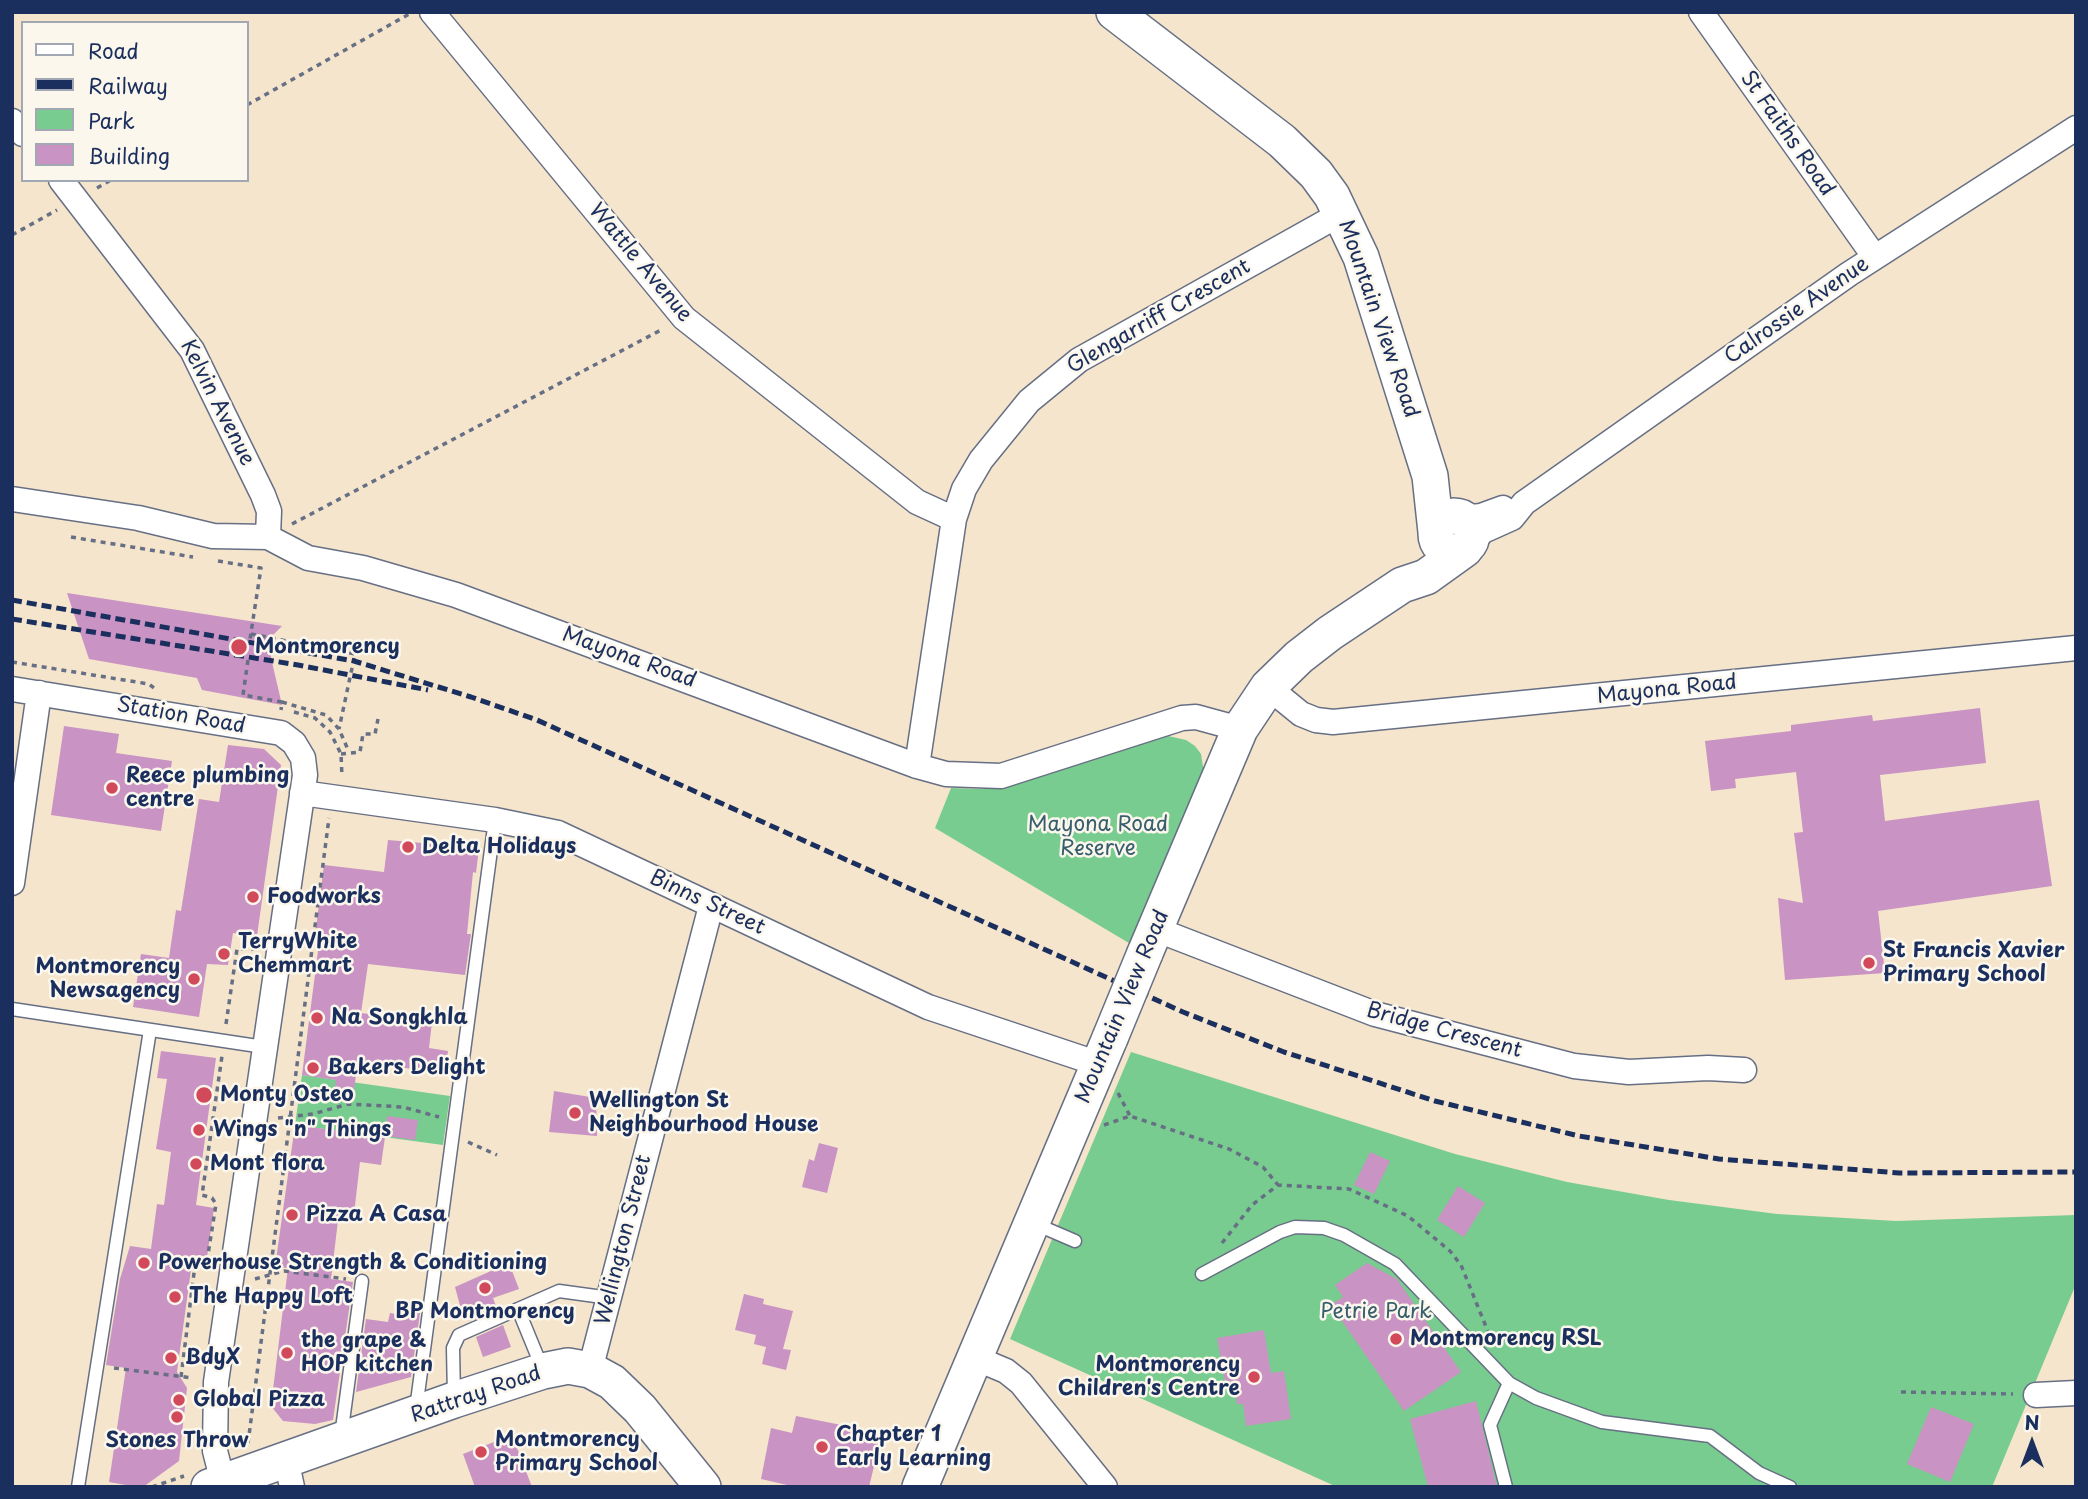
<!DOCTYPE html>
<html>
<head>
<meta charset="utf-8">
<style>
	body { margin:0 }
	#map { position:relative; width:2088px; height:1499px; overflow:hidden; background:#f4e5cc; font-family:"Playpen Sans",sans-serif }
	canvas { display:block }
	.frame { position:absolute; inset:0; border:14px solid #1b2f5e; pointer-events:none }
	.legend { position:absolute; left:21px; top:21px; width:228px; height:161px; box-sizing:border-box; background:#fbf7ec; border:2px solid #a1a7b3; margin:0; padding:9px 12px; list-style:none; font-size:21px; color:#1b2f5e }
	.legend li { display:flex; align-items:center; gap:14px; height:35px }
	.legend b { width:35px; border:2px solid #a1a7b3 }
	.north { position:absolute; left:1997px; top:1408px; width:70px; height:70px; -webkit-text-stroke:5px #fbf7ec; paint-order:stroke; rotate:0deg; font-size:19px; font-weight:700; line-height:28px; text-align:center; color:#1b2f5e }
	.north::after { content:''; display:block; margin:auto; width:24px; height:32px; background:#1b2f5e; clip-path:polygon(50% 0,100% 100%,50% 72%,0 100%) }
</style>
</head>
<body>
<div id="map">
<canvas width="2088" height="1499"></canvas>
<div class="frame"></div>
<ul class="legend">
<li><b style="height:9px;background:#fff"></b>Road</li>
<li><b style="height:9px;background:#1b2f5e"></b>Railway</li>
<li><b style="height:19px;background:#78cc8f"></b>Park</li>
<li><b style="height:19px;background:#c993c3"></b>Building</li>
</ul>
<div class="north">N</div>
</div>
<script>
const ctx = document.querySelector('canvas').getContext('2d');
ctx.lineJoin = 'round';
function fillPath(path, color) { ctx.fillStyle = color; ctx.fill(path, 'evenodd'); }
const shape = rows => new Path2D(rows.map(r => 'M' + r).join(''));
function trace(path, color, width, dash) { ctx.strokeStyle = color; ctx.lineWidth = width; ctx.lineCap = dash ? 'butt' : 'round'; ctx.setLineDash(dash || []); ctx.stroke(path); }
function drawText(font, color, halo, rows, align = 'center') {
  ctx.font = font + ' "Playpen Sans",sans-serif'; ctx.lineWidth = 5; ctx.setLineDash([]); ctx.textBaseline = 'middle'; ctx.strokeStyle = halo; ctx.fillStyle = color; for (const [text, x, y, turn = 0] of rows) {
    ctx.save(); ctx.translate(x, y); ctx.rotate((+turn || 0) * Math.PI / 180); ctx.textAlign = isNaN(turn) ? turn : align; if (halo) ctx.strokeText(text, 0, 0); ctx.fillText(text, 0, 0); ctx.restore();
  }
}
const green = shape([
	[1164,735,1186,740,1195,746,1201,754,1204,773,1134,946,935,828,951,788,982,789,1024,782],
	[1131,1052,1455,1154,1567,1182,1669,1200,1777,1214,1896,1221,2076,1215,2076,1284,1992,1487,1337,1487,1010,1339],
	[302,1075,450,1096,443,1145,295,1125]
]);
const building = shape([
	[67,593,282,626,273,635,271,658,282,705,202,690,197,678,89,659],
	[1980,708,1986,763,1880,775,1885,821,2039,800,2052,886,1878,911,1885,973,1785,980,1778,898,1803,903,1794,833,1803,832,1796,772,1735,779,1736,788,1711,791,1705,741,1791,731,1791,725,1872,715,1873,721],
	[64,726,119,734,116,753,172,761,161,831,51,815],
	[228,745,264,749,281,765,257,936,233,933,228,965,207,964,199,1017,133,1007,141,954,169,958,176,910,181,911,199,799,219,802],
	[388,840,479,848,476,873,473,872,467,934,471,934,465,975,368,964,361,1013,432,1022,429,1048,448,1051,445,1073,358,1062,353,1096,334,1093,336,1080,302,1075,321,928,316,928,324,865,384,872],
	[161,1051,216,1058,196,1205,214,1208,207,1257,193,1255,177,1372,187,1388,179,1461,143,1487,137,1487,109,1482,126,1368,106,1365,120,1279,130,1246,151,1249,157,1204,164,1205,171,1152,156,1149,167,1079,157,1078],
	[554,1091,596,1098,597,1136,549,1132],
	[387,1116,418,1120,415,1140,385,1136],
	[295,1125,385,1137,381,1165,360,1162,354,1214,339,1212,331,1279,353,1282,333,1420,315,1424,283,1421,271,1406,288,1268,275,1267],
	[819,1143,838,1148,827,1193,802,1187,809,1159,814,1161],
	[1370,1152,1390,1161,1374,1194,1354,1185],
	[1458,1186,1485,1203,1464,1237,1437,1220],
	[509,1263,519,1289,493,1298,497,1309,470,1321,467,1312,462,1313,455,1287],
	[1367,1263,1397,1279,1461,1372,1404,1411,1331,1305,1343,1297,1335,1285],
	[744,1294,764,1299,763,1304,793,1311,783,1349,791,1350,786,1370,762,1364,766,1347,754,1344,756,1335,735,1330],
	[403,1304,421,1306,411,1377,356,1392,366,1319,388,1322,390,1313,401,1315],
	[503,1325,511,1347,483,1357,476,1337],
	[1264,1330,1271,1373,1284,1371,1291,1419,1246,1426,1243,1404,1237,1404,1234,1381,1225,1382,1217,1338],
	[1476,1401,1497,1487,1428,1487,1410,1419],
	[1931,1407,1974,1424,1950,1482,1907,1464],
	[796,1416,882,1433,869,1487,796,1487,761,1479,771,1428,792,1433],
	[512,1435,532,1487,475,1487,463,1454]
]);
const path = shape([
	[247,105,411,13],
	[97,188,111,180],
	[12,235,57,210],
	[292,524,663,329],
	[71,537,193,557],
	[218,561,261,568,250,639],
	[251,634,355,654,339,729],
	[248,660,243,695,282,702,281,710],
	[12,662,149,684,154,688],
	[282,702,326,715,339,729,349,752],
	[294,712,315,718,330,732,341,754,342,777],
	[341,754,360,752,363,734,375,734,378,719],
	[226,1024,237,949,256,949],
	[1118,1093,1130,1116],
	[278,1118,313,1114,348,1104,403,1107,439,1117],
	[1104,1125,1130,1116,1229,1149,1263,1167,1278,1185],
	[468,1142,497,1155],
	[1222,1243,1252,1205,1278,1185,1349,1189,1408,1216,1450,1251,1461,1265,1491,1339],
	[207,1261,216,1204,212,1198,202,1195,222,1056],
	[255,1279,284,1271,346,1279],
	[114,1368,193,1378],
	[181,1377,195,1265,209,1262],
	[1901,1392,2013,1394],
	[248,1443,329,818],
	[152,1487,184,1476]
]);
const lane = shape([
	[12,1009,264,1047],
	[1033,1223,1075,1241],
	[1202,1274,1280,1232,1295,1227,1324,1228,1344,1235,1395,1264,1509,1383,1536,1398,1602,1422,1710,1436,1759,1473,1790,1487],
	[518,1309,543,1370],
	[454,1397,453,1348,459,1335,559,1291,610,1298],
	[416,1409,495,820],
	[341,1436,362,1281],
	[78,1487,150,1030],
	[1506,1487,1490,1425,1509,1383]
]);
const street = shape([
	[432,12,684,318,917,502,954,519],
	[1701,12,1874,256],
	[12,121,23,134],
	[61,180,192,350,263,495,269,511,268,537],
	[12,499,138,518,213,536,268,537,308,558,363,568,456,595,917,766,946,774,1001,776,1182,718,1196,717,1240,729],
	[1463,518,1481,516,1503,508],
	[1469,544,1483,531,1512,518,1524,503,1849,274,2076,128],
	[1268,687,1301,714,1316,720,1333,722,2076,648],
	[12,689,281,733,294,743,303,758,305,775,216,1382,215,1451,223,1482],
	[917,766,954,519,964,489,981,460,1029,401,1079,360,1342,213],
	[302,793,495,820,558,833,928,1007,1099,1064],
	[12,883,39,693],
	[1155,929,1375,1014,1574,1066,1629,1072,1708,1068,1744,1070],
	[975,1358,1006,1371,1021,1383,1105,1487],
	[590,1370,711,906],
	[2036,1395,2076,1393],
	[286,1459,292,1487]
]);
const secondary = shape([
	[1114,12,1282,141,1316,174,1332,196,1361,257,1430,476,1436,532],
	'1436 534a18 18 0 1 1 36 0a18 18 0 1 1-36 0Z',
	[1145,953,1240,729,1268,687,1299,657,1330,633,1402,585,1426,577,1465,549],
	[209,1487,454,1400,543,1371,568,1366,590,1370,612,1382,640,1409,703,1487],
	[920,1487,1110,1038]
]);
const rail = shape([
	[12,600,354,661,471,697,537,720,1183,1012,1284,1052,1435,1101,1579,1136,1719,1159,1899,1173,2076,1172],
	[12,619,298,665,428,690]
]);
const secondaryBridge = shape([
	[1110,1038,1145,953]
]);
const markers = [
	[239,647,9,"#d1495b"],
	[112,788,7,"#d1495b"],
	[408,847,7,"#d1495b"],
	[253,897,7,"#d1495b"],
	[224,954,7,"#d1495b"],
	[1869,963,7,"#d1495b"],
	[194,979,7,"#d1495b"],
	[317,1018,7,"#d1495b"],
	[313,1068,7,"#d1495b"],
	[204,1095,9,"#d1495b"],
	[575,1113,7,"#d1495b"],
	[199,1130,7,"#d1495b"],
	[196,1164,7,"#d1495b"],
	[292,1215,7,"#d1495b"],
	[144,1263,7,"#d1495b"],
	[485,1288,7,"#d1495b"],
	[175,1297,7,"#d1495b"],
	[1396,1339,7,"#d1495b"],
	[287,1353,7,"#d1495b"],
	[171,1358,7,"#d1495b"],
	[1254,1377,7,"#d1495b"],
	[179,1400,7,"#d1495b"],
	[177,1417,7,"#d1495b"],
	[822,1447,7,"#d1495b"],
	[481,1452,7,"#d1495b"]
];
const streetNames = [
	["St Faiths Road",1787,134,55],
	["Wattle Avenue",640,263,50],
	["Calrossie Avenue",1797,311,-35],
	["Glengarriff Crescent",1159,317,-30],
	["Mountain View Road",1378,319,71],
	["Kelvin Avenue",217,403,63],
	["Mayona Road",629,658,20],
	["Mayona Road",1667,690,-6],
	["Station Road",181,716,10],
	["Binns Street",707,903,25],
	["Mountain View Road",1123,1007,-67],
	["Bridge Crescent",1444,1031,15],
	["Wellington Street",624,1240,-76],
	["Rattray Road",476,1395,-19]
];
const poiNames = [
	["Montmorency",255,647],
	["Reece plumbing",126,776],
	["centre",126,800],
	["Delta Holidays",422,847],
	["Foodworks",267,897],
	["TerryWhite",238,942],
	["Chemmart",238,966],
	["St Francis Xavier",1883,951],
	["Primary School",1883,975],
	["Montmorency",180,967,"right"],
	["Newsagency",180,991,"right"],
	["Na Songkhla",331,1018],
	["Bakers Delight",327,1068],
	["Monty Osteo",220,1095],
	["Wellington St",589,1101],
	["Neighbourhood House",589,1125],
	["Wings \"n\" Things",213,1130],
	["Mont flora",210,1164],
	["Pizza A Casa",306,1215],
	["Powerhouse Strength & Conditioning",158,1263],
	["The Happy Loft",189,1297],
	["BP Montmorency",485,1312,"center"],
	["Montmorency RSL",1410,1339],
	["the grape &",301,1341],
	["HOP kitchen",301,1365],
	["BdyX",185,1358],
	["Montmorency",1240,1365,"right"],
	["Children's Centre",1240,1389,"right"],
	["Global Pizza",193,1400],
	["Chapter 1",836,1435],
	["Early Learning",836,1459],
	["Montmorency",495,1440],
	["Primary School",495,1464],
	["Stones Throw",177,1441,"center"]
];
const parkNames = [
	["Mayona Road",1098,825],
	["Reserve",1098,849],
	["Petrie Park",1376,1312]
];
fillPath(green, '#78cc8f');
fillPath(building, '#c993c3');
trace(lane, '#676f84', 15);
trace(street, '#676f84', 27);
trace(secondary, '#676f84', 38);
trace(path, '#676f84', 3.5, [5, 5]);
trace(lane, '#fff', 12);
trace(street, '#fff', 24);
trace(secondary, '#fff', 35);
trace(rail, '#1b2f5e', 5, [10, 5]);
trace(secondaryBridge, '#676f84', 38, []);
trace(secondaryBridge, '#fff', 35);
for (const [x, y, r, color] of markers) { const dot = new Path2D(); dot.arc(x, y, r, 0, 2 * Math.PI); ctx.fillStyle = color; ctx.fill(dot); trace(dot, '#fbf7ec', 2.5); }
drawText('21px', '#1b2f5e', '#fbf7ec', streetNames);
drawText('bold 21px', '#1b2f5e', '#fbf7ec', poiNames, 'left');
drawText('21px', '#375e6d', '#fbf7ec', parkNames);
</script>
</body>
</html>
